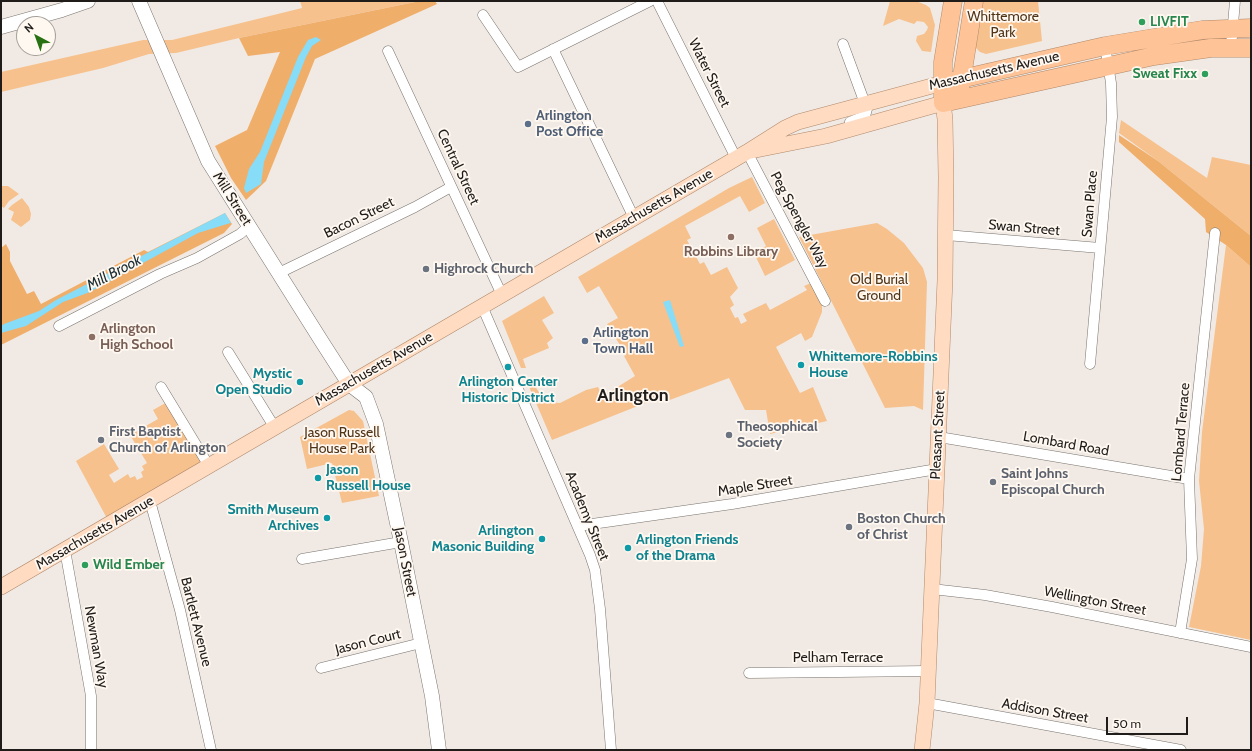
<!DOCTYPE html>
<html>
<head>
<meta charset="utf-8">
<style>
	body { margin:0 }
	#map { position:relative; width:1252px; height:751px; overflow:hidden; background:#f1eae4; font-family:Cabin,sans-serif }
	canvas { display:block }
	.frame { position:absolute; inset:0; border:2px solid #1f1c1a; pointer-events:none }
	.north { position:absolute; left:16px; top:16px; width:40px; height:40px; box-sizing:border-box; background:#fff8f1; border:1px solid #a5a09b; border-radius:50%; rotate:319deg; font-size:11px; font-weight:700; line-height:16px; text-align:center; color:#1f1c1a }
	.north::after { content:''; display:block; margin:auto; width:14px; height:18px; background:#287113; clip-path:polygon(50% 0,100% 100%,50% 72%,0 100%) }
	.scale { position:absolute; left:1106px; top:717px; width:82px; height:18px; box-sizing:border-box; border:2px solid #1f1c1a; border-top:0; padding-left:5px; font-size:12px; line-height:14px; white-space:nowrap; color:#1f1c1a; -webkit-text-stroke:3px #fff8f1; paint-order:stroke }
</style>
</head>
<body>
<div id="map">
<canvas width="1252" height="751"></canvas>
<div class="frame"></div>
<div class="north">N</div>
<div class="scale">50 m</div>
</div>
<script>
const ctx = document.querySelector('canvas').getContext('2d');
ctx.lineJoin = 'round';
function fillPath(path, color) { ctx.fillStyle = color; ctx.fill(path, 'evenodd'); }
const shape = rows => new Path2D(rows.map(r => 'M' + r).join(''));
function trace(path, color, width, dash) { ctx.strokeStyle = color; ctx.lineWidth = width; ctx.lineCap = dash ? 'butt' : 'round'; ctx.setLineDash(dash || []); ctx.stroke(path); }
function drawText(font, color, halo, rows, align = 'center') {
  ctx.font = font + ' Cabin,sans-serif'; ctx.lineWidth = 3.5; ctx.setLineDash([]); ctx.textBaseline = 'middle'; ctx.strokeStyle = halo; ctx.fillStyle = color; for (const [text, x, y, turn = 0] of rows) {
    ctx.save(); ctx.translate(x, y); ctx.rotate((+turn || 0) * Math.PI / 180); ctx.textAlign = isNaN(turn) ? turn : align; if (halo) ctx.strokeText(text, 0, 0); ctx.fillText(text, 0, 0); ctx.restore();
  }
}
const green = shape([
	[300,1,420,1,239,38,176,53,149,54,103,68,1,92,1,72,143,40,172,40,302,8],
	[890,1,916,1,926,5,930,8,935,25,931,52,922,51,916,41,917,36,924,34,927,30,928,27,924,22,917,21,914,24,899,19,883,26],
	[983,1,1038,1,1042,41,986,54,980,52,975,47],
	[1121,120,1207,178,1212,157,1251,165,1251,236,1158,161,1119,133],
	[752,177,765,203,749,212,740,196,685,226,691,238,687,240,700,264,704,262,711,275,727,267,738,288,730,297,734,305,730,308,735,318,738,317,741,324,747,321,743,314,766,303,770,310,807,290,804,286,811,283,822,303,822,312,812,337,805,341,801,333,776,347,800,393,813,387,827,421,770,434,766,410,745,410,729,378,667,401,648,402,552,440,527,382,533,383,542,397,549,402,560,403,586,390,598,387,603,396,635,376,624,356,626,355,607,324,618,318,599,286,587,293,578,277,729,188],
	[1,186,8,186,19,194,9,201,4,208,1,206],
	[22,198,29,207,31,214,30,220,21,227,11,220,14,212,8,209,12,205],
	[774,219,795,260,765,276,754,253,766,246,757,228],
	[877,223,887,229,904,243,923,268,927,282,923,410,914,406,885,408,799,237],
	[1226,245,1251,267,1251,640,1189,627,1201,566,1204,529,1199,481,1202,432],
	[544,296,554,313,542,320,553,338,547,343,549,348,523,359,526,368,521,368,502,321],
	[169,401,209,466,110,524,76,461,104,444,119,469,109,475,114,483,128,474,130,478,135,476,137,480,143,477,141,472,144,470,142,466,147,463,130,435,158,419,153,410],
	[349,410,354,411,363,421,379,496,342,503,332,463,307,469,300,437]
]);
const forest = shape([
	[420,1,435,1,437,4,315,59,266,181,246,200,231,178,215,146,247,130,280,52,248,56,239,38],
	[1119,135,1158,161,1251,236,1251,267,1226,245,1206,232,1205,219,1119,142],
	[225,213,232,224,224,233,1,345,1,248,6,244,10,252,10,261,27,294,34,291,41,304,144,250,148,252]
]);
const water = shape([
	[316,37,321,40,312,46,306,57,264,162,261,184,246,193,244,188,249,169,260,152,298,57,308,40],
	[225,213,231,223,227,224,198,233,90,292,63,302,26,326,1,333,1,326,4,324,39,311,56,300],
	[670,300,684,346,680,347,663,302]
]);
const street = shape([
	[657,1,736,158],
	[483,15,518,67,650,1],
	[843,44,867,109,865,116,850,122],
	[1231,47,1235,1],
	[553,49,634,218],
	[388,51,502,295],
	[747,152,825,301],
	[946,235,1100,248],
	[279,273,415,207,451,187],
	[482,306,590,555,595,570,600,609,611,750],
	[59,326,160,274,197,258,240,234,249,226],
	[228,352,275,428],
	[1090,364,1112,117,1111,83,1105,46],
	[161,387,209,466],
	[939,437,1189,479],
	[150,501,180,610,211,750],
	[578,526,732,504,937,469],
	[65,550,91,696,91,750],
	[302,559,401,542],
	[932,589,985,595,1052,607,1251,647],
	[1180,633,1192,559,1189,479,1215,233],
	[321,668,421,643],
	[749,673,928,671],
	[927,703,1181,750]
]);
const secondary = shape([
	[139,1,208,161,322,342,349,384,366,397,376,424,401,542,432,696,439,750],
	[1,27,62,10,88,1]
]);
const primary = shape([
	[751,151,826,136,943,103,945,119,946,177,945,280,927,703,922,750],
	[1,587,747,152,785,128,798,122,943,83]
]);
const highway = shape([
	[953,1,943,62,943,103,1154,56,1211,48,1251,48],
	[943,83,1105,46,1202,30,1251,28],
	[960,89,974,1]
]);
const markers = [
	[1142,22,4,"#2e9e5b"],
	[1205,74,4,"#2e9e5b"],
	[528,124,4,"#5c6f8a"],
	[731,237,4,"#8d6e63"],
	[426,269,4,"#6b7280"],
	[92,337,4,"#8d6e63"],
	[585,341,4,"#5c6f8a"],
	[801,365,4,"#0f9aa8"],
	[508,367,4,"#0f9aa8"],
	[300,382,4,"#0f9aa8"],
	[729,435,4,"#6b7280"],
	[101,440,4,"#6b7280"],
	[318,478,4,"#0f9aa8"],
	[993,482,4,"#6b7280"],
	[327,518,4,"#0f9aa8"],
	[849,527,4,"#6b7280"],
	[542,539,4,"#0f9aa8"],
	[628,548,4,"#0f9aa8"],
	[85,565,4,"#2e9e5b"]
];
const parkNames = [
	["Whittemore",1003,17],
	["Park",1003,33],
	["Old Burial",879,280],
	["Ground",879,296],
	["Jason Russell",342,433],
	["House Park",342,449]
];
const leisureNames = [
	["LIVFIT",1150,22],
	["Sweat Fixx",1197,74,"right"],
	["Wild Ember",93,565]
];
const streetNames = [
	["Massachusetts Avenue",994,71,-13],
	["Water Street",709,73,63],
	["Central Street",458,167,65],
	["Mill Street",232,199,58],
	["Swan Place",1090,204,-85],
	["Massachusetts Avenue",654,206,-30],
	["Bacon Street",359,218,-26],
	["Peg Spengler Way",799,220,62],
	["Swan Street",1024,228,5],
	["Massachusetts Avenue",374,369,-30],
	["Lombard Terrace",1181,432,-85],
	["Pleasant Street",938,435,-87],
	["Lombard Road",1066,444,10],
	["Maple Street",755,486,-9],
	["Academy Street",587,516,68],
	["Massachusetts Avenue",95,533,-30],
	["Jason Street",405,562,79],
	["Wellington Street",1095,601,11],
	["Bartlett Avenue",196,622,76],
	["Jason Court",368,642,-14],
	["Newman Way",96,647,80],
	["Pelham Terrace",838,658],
	["Addison Street",1045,711,10]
];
const serviceNames = [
	["Arlington",536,116],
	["Post Office",536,132],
	["Arlington",593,333],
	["Town Hall",593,349]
];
const educationNames = [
	["Robbins Library",731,252],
	["Arlington",100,329,"left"],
	["High School",100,345,"left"]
];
const worshipNames = [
	["Highrock Church",434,269],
	["Theosophical",737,427],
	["Society",737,443],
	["First Baptist",109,432],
	["Church of Arlington",109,448],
	["Saint Johns",1001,474],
	["Episcopal Church",1001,490],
	["Boston Church",857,519],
	["of Christ",857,535]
];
const cultureNames = [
	["Whittemore-Robbins",809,357],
	["House",809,373],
	["Mystic",292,374,"right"],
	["Open Studio",292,390,"right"],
	["Arlington Center",508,382,"center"],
	["Historic District",508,398,"center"],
	["Jason",326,470],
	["Russell House",326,486],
	["Smith Museum",319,510,"right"],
	["Archives",319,526,"right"],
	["Arlington",534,531,"right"],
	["Masonic Building",534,547,"right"],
	["Arlington Friends",636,540],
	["of the Drama",636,556]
];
const waterNames = [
	["Mill Brook",114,273,-28]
];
const districtNames = [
	["Arlington",633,396]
];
fillPath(green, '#f6c18d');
fillPath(forest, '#f0ae6b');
fillPath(water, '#87dcf8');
trace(street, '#79736d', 11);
trace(secondary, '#79736d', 15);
trace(primary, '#b0896b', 16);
trace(highway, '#b0896b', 19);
trace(street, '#fff', 10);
trace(secondary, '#fff', 14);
trace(primary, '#fedbc1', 15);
trace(highway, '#fec397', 18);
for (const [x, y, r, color] of markers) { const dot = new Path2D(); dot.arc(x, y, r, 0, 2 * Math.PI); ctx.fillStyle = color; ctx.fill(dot); trace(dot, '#fff8f1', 1.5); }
drawText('14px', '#503418', '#fff8f1', parkNames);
drawText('bold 14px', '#27864d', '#fff8f1', leisureNames, 'left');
drawText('14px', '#1f1c1a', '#fff8f1', streetNames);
drawText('bold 14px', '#4e5e75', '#fff8f1', serviceNames, 'left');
drawText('bold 14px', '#785e54', '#fff8f1', educationNames);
drawText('bold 14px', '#5b616d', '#fff8f1', worshipNames, 'left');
drawText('bold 14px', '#0d838f', '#fff8f1', cultureNames, 'left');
drawText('italic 15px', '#192e34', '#fff8f1', waterNames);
drawText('bold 18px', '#1f1c1a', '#fff8f1', districtNames);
</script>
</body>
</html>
